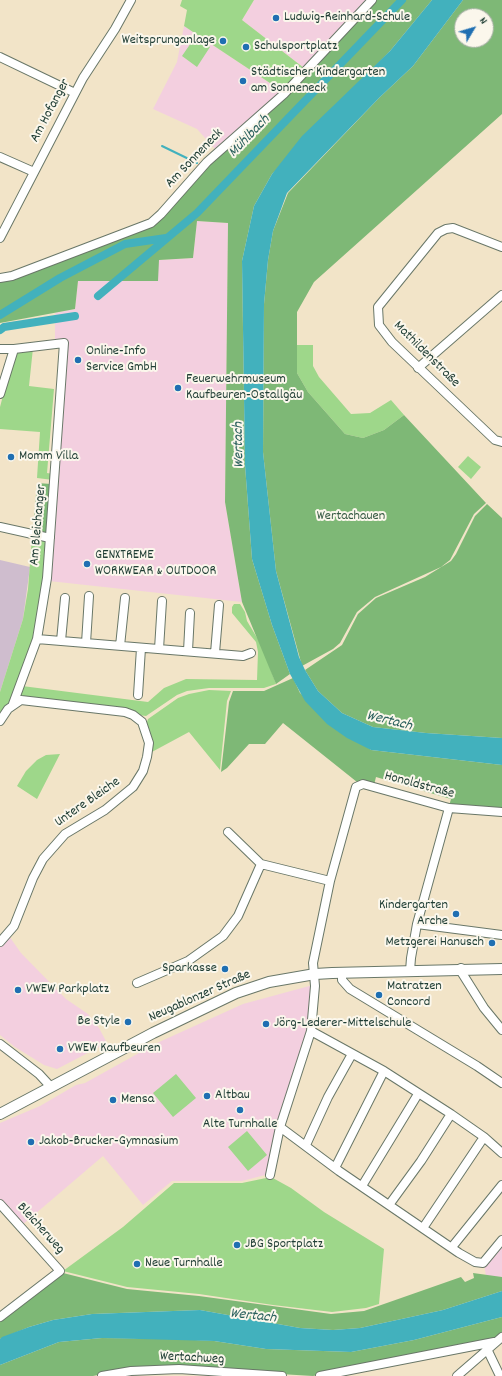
<!DOCTYPE html>
<html>
<head>
<meta charset="utf-8">
<style>
	body { margin:0 }
	#map { position:relative; width:502px; height:1376px; overflow:hidden; background:#f2e4c8; font-family:Dekko,sans-serif }
	canvas { display:block }
	.north { position:absolute; left:454px; top:8px; width:40px; height:40px; box-sizing:border-box; background:#fbf7ec; border:1px solid #a3ada2; border-radius:50%; rotate:52deg; font-size:11px; font-weight:700; line-height:16px; text-align:center; color:#1f3d34 }
	.north::after { content:''; display:block; margin:auto; width:14px; height:18px; background:#1f6fb2; clip-path:polygon(50% 0,100% 100%,50% 72%,0 100%) }
</style>
</head>
<body>
<div id="map">
<canvas width="502" height="1376"></canvas>
<div class="north">N</div>
</div>
<script>
const ctx = document.querySelector('canvas').getContext('2d');
ctx.lineJoin = 'round';
function fillPath(path, color) { ctx.fillStyle = color; ctx.fill(path, 'evenodd'); }
const shape = rows => new Path2D(rows.map(r => 'M' + r).join(''));
function trace(path, color, width, dash) { ctx.strokeStyle = color; ctx.lineWidth = width; ctx.lineCap = dash ? 'butt' : 'round'; ctx.setLineDash(dash || []); ctx.stroke(path); }
function drawText(font, color, halo, rows, align = 'center') {
  ctx.font = font + ' Dekko,sans-serif'; ctx.lineWidth = 4; ctx.setLineDash([]); ctx.textBaseline = 'middle'; ctx.strokeStyle = halo; ctx.fillStyle = color; for (const [text, x, y, turn = 0] of rows) {
    ctx.save(); ctx.translate(x, y); ctx.rotate((+turn || 0) * Math.PI / 180); ctx.textAlign = isNaN(turn) ? turn : align; if (halo) ctx.strokeText(text, 0, 0); ctx.fillText(text, 0, 0); ctx.restore();
  }
}
const built = shape([
	[254,0,368,0,304,68,242,20],
	[184,26,282,91,215,149,197,129,153,109,177,62],
	[197,221,228,223,225,502,242,602,49,581,67,340,55,341,55,313,75,309,78,281,100,281,159,260,193,258],
	[9,936,21,953,66,999,88,1014,99,1028,107,1043,57,1069,44,1065,15,1047,0,1035,0,945],
	[313,985,310,1031,269,1174,242,1181,172,1181,143,1205,103,1156,21,1226,0,1203,0,1123,40,1106,76,1085,85,1083,157,1043,243,1004],
	[502,1242,502,1277,486,1276,484,1264]
]);
const industrial = shape([
	[0,560,30,567,23,619,0,692]
]);
const green = shape([
	[182,0,254,0,242,20,304,68,282,91,184,26,187,10,180,6],
	[195,37,210,47,197,67,182,56],
	[297,345,313,345,313,366,319,377,351,414,370,413,391,400,404,415,384,430,363,438,345,434,308,392,297,373],
	[33,348,29,386,54,389,47,473,53,474,53,480,37,478,40,432,0,429,0,407,15,350],
	[468,456,481,467,471,479,458,467],
	[32,537,48,540,43,593,35,639,11,702,0,718,0,692,23,619,28,589],
	[234,604,240,604,245,612,247,621,262,646,276,684,264,688,209,688,187,691,177,695,146,716,17,700,22,686,148,702,164,688,186,679,257,680,258,652,256,642,232,613,232,607],
	[209,690,231,691,227,701,220,770,189,732,150,753,146,725,148,719,178,698,189,694],
	[60,754,37,799,17,786,26,771,37,760,46,755],
	[176,1074,196,1098,173,1117,153,1093],
	[247,1131,267,1155,248,1171,228,1147],
	[271,1177,291,1188,324,1212,384,1249,379,1304,366,1308,332,1312,273,1305,199,1294,127,1287,63,1271,123,1227,174,1183,242,1183]
]);
const forest = shape([
	[376,0,432,0,390,51,272,174,254,206,242,261,245,465,252,559,272,625,290,674,276,684,242,602,225,502,228,223,197,221,193,258,159,260,158,281,78,281,75,309,0,323,0,280,138,231,208,165,286,97],
	[463,0,502,0,502,114,314,282,297,312,297,373,308,392,345,434,363,438,384,430,404,415,486,503,474,514,450,560,441,567,375,597,357,612,340,643,333,649,302,666,276,571,263,452,264,304,268,260,273,231,288,193,379,98,413,66],
	[462,16,486,16,486,40,462,40],
	[37,483,51,484,47,533,33,530],
	[487,504,502,518,502,738,426,733,373,727,342,713,318,691,305,670,342,645,358,614,376,598,425,577,451,561,456,554,475,516],
	[293,678,300,693,371,750,502,765,502,808,449,806,451,799,376,777,374,785,363,781,357,782,283,723,265,744,249,744,227,768,221,772,229,702,233,691,264,691],
	[59,1272,127,1289,199,1296,331,1314,364,1311,461,1277,465,1282,474,1278,473,1273,502,1277,502,1291,443,1310,360,1328,333,1330,300,1328,200,1310,92,1314,53,1320,29,1327,0,1339,0,1318],
	[502,1317,502,1335,493,1341,313,1376,231,1371,117,1371,93,1376,0,1376,0,1365,59,1342,102,1338,176,1339,214,1341,266,1349,351,1352,414,1340]
]);
const water = shape([
	[432,0,463,0,413,66,379,98,287,193,273,231,268,260,264,304,263,452,276,571,299,657,305,670,318,691,342,713,373,727,426,733,502,738,502,765,371,750,347,738,327,724,305,701,290,674,272,625,252,559,245,465,242,261,254,206,272,174,302,136,390,51],
	[502,1291,502,1317,414,1340,351,1352,266,1349,214,1341,102,1338,59,1342,0,1365,0,1339,2,1337,29,1327,53,1320,92,1314,200,1310,300,1328,333,1330,360,1328,443,1310]
]);
const stream = shape([
	[162,146,197,163]
]);
const canal = shape([
	[98,296,197,213,402,0],
	[0,315,60,278,125,244,166,238],
	[0,330,4,327,75,316]
]);
const minor = shape([
	[0,57,75,93],
	[0,157,34,172],
	[0,238,83,78,115,29,131,0],
	[502,247,453,228,446,229,438,233,378,307,379,325,392,342,495,440,502,442],
	[0,278,12,276,151,223,161,214,207,162,284,94,372,0],
	[0,349,14,349],
	[418,368,502,295],
	[0,394,14,349,64,343,47,578,37,639,13,704],
	[0,527,50,538],
	[37,639,243,656,251,653],
	[61,641,65,598],
	[86,643,89,596],
	[120,646,125,598],
	[159,649,162,601],
	[188,651,190,613],
	[215,653,219,605],
	[138,695,141,648],
	[0,721,8,709,21,700,125,712,133,715,142,722,149,743,147,757,143,771,133,787,105,810,65,834,43,859,33,878,14,926,0,942],
	[502,812,449,808,363,784,356,787,330,881,313,963,315,986,311,1031,280,1127,339,1171,459,1253,475,1262,483,1263,502,1240],
	[228,832,261,864,330,881],
	[417,924,502,935],
	[461,968,462,973,484,1008,502,1030],
	[410,971,411,958,417,924,449,808],
	[342,973,342,980,350,989,477,1066,502,1083],
	[137,983,188,961,223,936,238,916,261,864],
	[311,1031,384,1071,451,1114,484,1137,502,1153],
	[0,1044,39,1074,51,1087],
	[306,1145,328,1097,352,1054],
	[335,1168,384,1071],
	[270,1175,280,1127],
	[362,1186,418,1094],
	[0,1204,60,1271,0,1317],
	[389,1205,421,1161,451,1114],
	[423,1228,484,1137],
	[452,1247,502,1185],
	[487,1349,500,1376],
	[102,1376,131,1371,179,1369,282,1376],
	[320,1376,494,1342],
	[457,1376,502,1337]
]);
const tertiary = shape([
	[0,1114,153,1033,236,993,269,982,315,974,332,973,502,969]
]);
const markers = [
	[276,18,4,"#1f6fb2"],
	[223,41,4,"#1f6fb2"],
	[246,47,4,"#1f6fb2"],
	[243,81,4,"#1f6fb2"],
	[78,360,4,"#1f6fb2"],
	[178,388,4,"#1f6fb2"],
	[11,457,4,"#1f6fb2"],
	[87,564,4,"#1f6fb2"],
	[456,914,4,"#1f6fb2"],
	[492,943,4,"#1f6fb2"],
	[225,969,4,"#1f6fb2"],
	[18,990,4,"#1f6fb2"],
	[379,995,4,"#1f6fb2"],
	[128,1022,4,"#1f6fb2"],
	[266,1024,4,"#1f6fb2"],
	[60,1049,4,"#1f6fb2"],
	[207,1096,4,"#1f6fb2"],
	[113,1100,4,"#1f6fb2"],
	[240,1110,4,"#1f6fb2"],
	[31,1142,4,"#1f6fb2"],
	[237,1245,4,"#1f6fb2"],
	[137,1264,4,"#1f6fb2"]
];
const poiNames = [
	["Ludwig-Reinhard-Schule",284,18],
	["Weitsprunganlage",215,41,"right"],
	["Schulsportplatz",254,47],
	["Städtischer Kindergarten",251,73],
	["am Sonneneck",251,89],
	["Online-Info",86,352],
	["Service GmbH",86,368],
	["Feuerwehrmuseum",186,380],
	["Kaufbeuren-Ostallgäu",186,396],
	["Momm Villa",19,457],
	["GENXTREME",95,556],
	["WORKWEAR & OUTDOOR",95,572],
	["Kindergarten",448,906,"right"],
	["Arche",448,922,"right"],
	["Metzgerei Hanusch",484,943,"right"],
	["Sparkasse",217,969,"right"],
	["Matratzen",387,987],
	["Concord",387,1003],
	["VWEW Parkplatz",26,990],
	["Be Style",120,1022,"right"],
	["Jörg-Lederer-Mittelschule",274,1024],
	["VWEW Kaufbeuren",68,1049],
	["Altbau",215,1096],
	["Mensa",121,1100],
	["Alte Turnhalle",240,1125,"center"],
	["Jakob-Brucker-Gymnasium",39,1142],
	["JBG Sportplatz",245,1245],
	["Neue Turnhalle",145,1264]
];
const streetNames = [
	["Am Hofanger",51,111,-62],
	["Am Sonneneck",195,159,-46],
	["Mathildenstraße",426,355,45],
	["Am Bleichanger",39,525,-85],
	["Honoldstraße",419,786,15],
	["Untere Bleiche",88,803,-35],
	["Neugablonzer Straße",200,997,-24],
	["Bleicherweg",40,1229,48],
	["Wertachweg",192,1359,3]
];
const parkNames = [
	["Wertachauen",351,517]
];
const waterNames = [
	["Mühlbach",250,137,-46],
	["Wertach",240,445,-91],
	["Wertach",389,722,14],
	["Wertach",253,1317,6]
];
fillPath(built, '#f3cfdf');
fillPath(industrial, '#cfbdce');
fillPath(green, '#9ed78a');
fillPath(forest, '#7eb876');
fillPath(water, '#42b1bd');
trace(stream, '#42b1bd', 2);
trace(canal, '#42b1bd', 8);
trace(minor, '#697768', 10);
trace(tertiary, '#697768', 12);
trace(minor, '#fff', 8);
trace(tertiary, '#fff', 10);
for (const [x, y, r, color] of markers) { const dot = new Path2D(); dot.arc(x, y, r, 0, 2 * Math.PI); ctx.fillStyle = color; ctx.fill(dot); trace(dot, '#fbf7ec', 1.5); }
drawText('14px', '#1f3d34', '#fbf7ec', poiNames, 'left');
drawText('14px', '#1f3d34', '#fbf7ec', streetNames);
drawText('14px', '#385c45', '#fbf7ec', parkNames);
drawText('italic 15px', '#2a605d', '#fbf7ec', waterNames);
</script>
</body>
</html>
